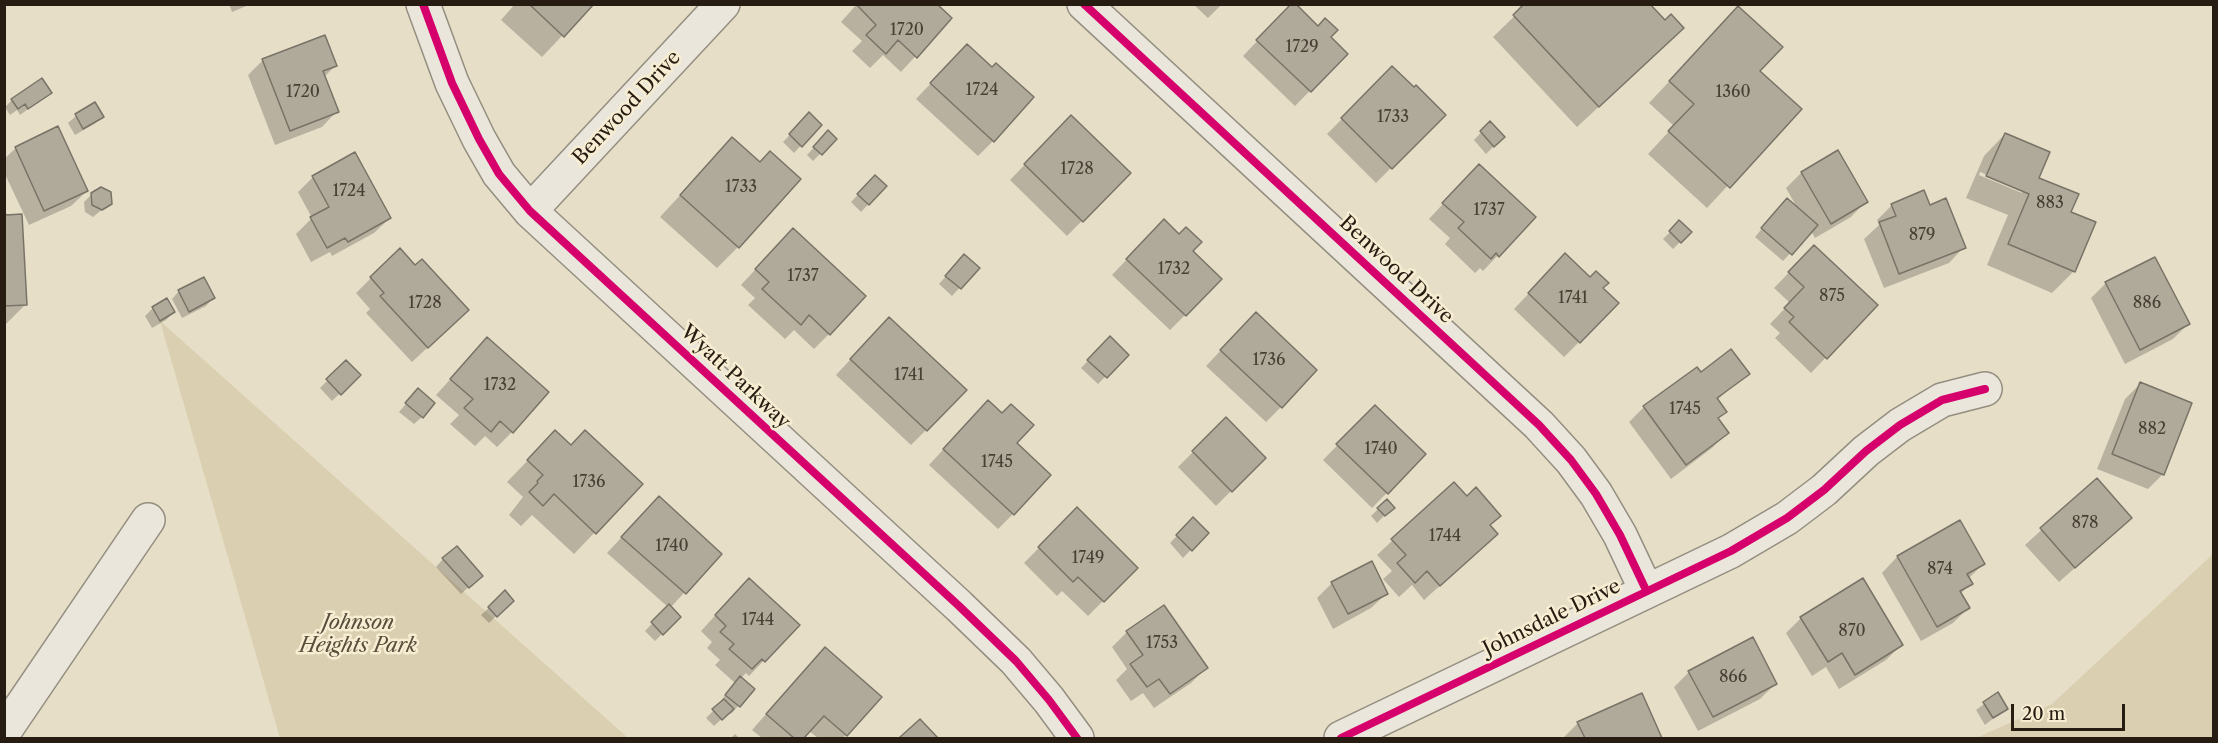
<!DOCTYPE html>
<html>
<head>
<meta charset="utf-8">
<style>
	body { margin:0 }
	#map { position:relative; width:2218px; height:743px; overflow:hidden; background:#e6dec7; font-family:"Libre Caslon Text",serif }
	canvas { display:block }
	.frame { position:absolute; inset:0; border:6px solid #261c12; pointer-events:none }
	.scale { position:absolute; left:2011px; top:704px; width:114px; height:27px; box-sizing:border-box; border:3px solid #261c12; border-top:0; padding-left:8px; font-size:18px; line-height:21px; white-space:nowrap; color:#261c12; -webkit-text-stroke:4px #f7edd2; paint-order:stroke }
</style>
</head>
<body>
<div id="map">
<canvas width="2218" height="743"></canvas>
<div class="frame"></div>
<div class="scale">20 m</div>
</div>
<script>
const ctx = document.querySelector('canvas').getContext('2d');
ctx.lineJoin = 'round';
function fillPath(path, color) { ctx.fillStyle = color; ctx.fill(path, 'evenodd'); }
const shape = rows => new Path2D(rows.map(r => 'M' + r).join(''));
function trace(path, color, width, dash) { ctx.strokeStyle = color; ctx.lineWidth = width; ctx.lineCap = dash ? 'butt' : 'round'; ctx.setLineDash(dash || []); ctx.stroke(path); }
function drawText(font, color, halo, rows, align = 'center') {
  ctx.font = font + ' "Libre Caslon Text",serif'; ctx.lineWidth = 5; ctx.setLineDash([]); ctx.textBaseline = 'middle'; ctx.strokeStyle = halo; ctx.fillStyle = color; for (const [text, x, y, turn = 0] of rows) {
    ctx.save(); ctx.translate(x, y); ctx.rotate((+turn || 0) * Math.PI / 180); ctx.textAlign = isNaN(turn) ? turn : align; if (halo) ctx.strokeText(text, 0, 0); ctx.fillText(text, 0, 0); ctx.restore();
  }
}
const green = shape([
	[160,321,628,738,280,738],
	[2213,554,2213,738,1976,738,2052,704]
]);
const shadow = shape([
	[229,4,251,4,232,12],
	[515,4,592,4,542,57,501,20],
	[857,4,950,18,901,72,883,55,870,68,852,51,862,41,841,22],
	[1193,4,1222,4,1208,18],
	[1527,4,1665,22,1661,49,1577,127,1493,37],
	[1738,8,1758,71,1799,109,1707,208,1648,154,1674,126,1649,103],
	[1278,19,1329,37,1346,54,1295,106,1243,56],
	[263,60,336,65,324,77,337,111,322,127,275,145,248,75],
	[952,61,993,141,978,156,916,99],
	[1393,68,1444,115,1376,183,1327,134],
	[50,93,20,115,17,110,10,115,5,107,12,100],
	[809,115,820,125,794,153,783,142],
	[76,116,102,117,94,124,75,135,68,123],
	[1490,123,1503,137,1486,154,1474,140],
	[828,132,835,139,813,161,807,155],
	[1056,132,1129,173,1067,236,1010,180],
	[2005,134,2037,178,2069,213,2094,223,2073,272,2052,293,1987,265,2008,215,1966,198,1984,156],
	[1980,172,2022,190,2022,193,1979,175],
	[732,139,759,164,738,247,717,268,660,217],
	[16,148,87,191,71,206,29,225,4,172,4,159],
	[1837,152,1866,201,1851,217,1815,238,1811,231,1783,261,1755,237,1779,208,1799,211,1786,188,1801,173],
	[313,177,390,218,374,233,332,256,330,252,311,262,296,234,312,218,298,192],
	[875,177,885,187,861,212,851,202],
	[1464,181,1534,217,1483,271,1480,268,1475,273,1445,244,1450,238,1429,219],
	[92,194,110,203,93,217,85,212,84,202],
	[1892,205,1929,207,1964,247,1949,263,1884,288,1864,239,1879,225,1877,220],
	[5,211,26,304,5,325],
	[1680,222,1690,232,1673,249,1663,239],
	[1149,236,1191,251,1185,315,1170,330,1112,275],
	[778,245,829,334,814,349,794,330,785,339,748,305,755,298,741,285],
	[1799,262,1876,305,1811,373,1775,338,1780,333,1770,324,1790,303,1774,288],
	[957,264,978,268,952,296,939,284],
	[1550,271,1590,279,1601,288,1579,342,1564,357,1514,309],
	[371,278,452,325,412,362,366,313,370,309,356,293],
	[2106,283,2188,324,2173,339,2125,364,2091,298],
	[179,291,213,298,206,306,182,318,172,299],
	[153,308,174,312,166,320,152,328,145,316],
	[1241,329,1281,407,1266,422,1206,366],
	[874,334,926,430,911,445,836,375],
	[1110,338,1127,355,1098,384,1081,368],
	[487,339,512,432,497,447,485,436,475,446,450,424,459,415,436,395],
	[346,362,359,375,332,401,320,388],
	[1748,373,1716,401,1725,412,1717,420,1727,433,1712,448,1671,479,1629,422,1644,407,1700,374],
	[2140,384,2163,474,2148,489,2097,469,2125,399],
	[411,398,422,417,414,424,399,412],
	[1375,407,1424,455,1372,508,1323,460],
	[1002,415,1015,443,1013,514,998,529,929,465,973,417],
	[1226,419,1264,458,1216,506,1178,467],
	[571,446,641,484,574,554,532,515,521,526,509,515,523,497,507,482,534,454],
	[2096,480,2114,533,2059,582,2025,545],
	[1077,509,1136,568,1088,616,1062,591,1057,596,1024,563],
	[1378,509,1385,515,1377,523,1371,516],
	[644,513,720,554,670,608,679,617,655,641,645,631,668,607,607,553],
	[1193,519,1207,533,1183,558,1170,543],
	[1959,522,1983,564,1968,579,1971,584,1960,594,1968,608,1953,623,1921,641,1882,573,1897,557],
	[1489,526,1481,549,1424,600,1412,585,1399,597,1383,579,1392,571,1377,555,1393,540],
	[443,559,473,583,461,594,436,567],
	[1332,583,1387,593,1371,608,1333,629,1317,598],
	[505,593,512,600,489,623,481,615],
	[734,595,798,625,749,676,746,673,740,679,753,689,731,714,729,712,714,726,706,718,720,704,719,703,735,683,715,665,720,660,707,648,712,642,701,631],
	[1801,618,1901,645,1886,660,1839,689,1826,667,1812,676,1786,633],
	[1127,632,1206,668,1191,683,1154,708,1143,693,1131,701,1116,680,1127,669,1112,647],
	[810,664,880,697,843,738,818,738,809,731,802,738,762,738,752,730],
	[1689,672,1775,684,1760,699,1698,731,1674,687],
	[1997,694,2006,708,1985,725,1976,710],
	[1641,695,1660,738,1563,738,1578,723],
	[735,734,739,738,731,738]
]);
const building = shape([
	[529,4,594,4,564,37,529,4],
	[856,4,937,4,952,18,917,58,898,40,886,54,866,35,876,25,856,4],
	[1291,4,1296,4,1318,26,1325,18,1338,30,1331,37,1348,54,1311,92,1256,40,1291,4],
	[1524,4,1650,4,1665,20,1671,14,1684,28,1599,107,1513,15,1524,4],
	[1738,6,1783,47,1760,71,1802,109,1730,188,1668,131,1694,104,1669,81,1738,6],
	[325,35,337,66,323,71,339,112,290,131,262,59,325,35],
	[967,44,992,67,996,63,1034,97,994,142,930,83,967,44],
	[1392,66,1414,87,1416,85,1446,115,1392,169,1341,118,1392,66],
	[42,78,52,93,28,109,25,104,18,109,11,99,42,78],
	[95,102,104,117,83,129,75,114,95,102],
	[809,112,822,125,802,147,789,134,809,112],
	[1071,115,1131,173,1083,222,1024,164,1071,115],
	[1490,121,1505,137,1494,147,1480,131,1490,121],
	[58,126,88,191,44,211,15,147,58,126],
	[828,130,837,139,822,155,813,147,828,130],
	[2005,133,2050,152,2039,178,2079,194,2071,212,2096,222,2075,272,2008,244,2029,194,1986,176,2005,133],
	[732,137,760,162,770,151,801,179,739,248,680,195,732,137],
	[1838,150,1868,202,1831,224,1801,172,1838,150],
	[355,152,391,218,348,242,345,238,327,248,310,217,329,207,312,176,355,152],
	[1479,164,1536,217,1499,257,1496,253,1491,259,1458,228,1464,222,1442,203,1479,164],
	[875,175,887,186,869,205,857,194,875,175],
	[101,187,111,192,112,204,102,210,92,205,91,193,101,187],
	[1924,190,1930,205,1946,198,1966,248,1899,274,1879,222,1896,216,1891,204,1924,190],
	[1787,198,1818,225,1792,255,1761,228,1787,198],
	[4,209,6,215,22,214,27,305,4,306,4,209],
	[1164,219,1179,234,1186,227,1202,242,1193,251,1222,279,1186,316,1126,259,1164,219],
	[1679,220,1692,232,1681,243,1669,231,1679,220],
	[793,228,866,296,830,335,809,315,801,325,762,289,769,282,755,269,793,228],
	[1814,245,1878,305,1827,359,1789,322,1794,317,1784,308,1804,287,1788,272,1814,245],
	[400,248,415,265,422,259,469,310,428,348,380,296,384,293,370,277,400,248],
	[1565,253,1590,277,1596,271,1609,283,1603,288,1619,303,1580,343,1528,293,1565,253],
	[964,254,980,268,961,289,945,276,964,254],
	[2155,257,2190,324,2140,350,2105,282,2155,257],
	[204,277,215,298,189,312,178,290,204,277],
	[167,298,175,312,160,321,152,307,167,298],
	[1256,312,1317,370,1282,408,1220,350,1256,312],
	[889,317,967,390,927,431,850,359,889,317],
	[1110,336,1129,355,1107,378,1087,360,1110,336],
	[487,337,549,392,513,433,500,421,491,432,464,408,473,399,450,379,487,337],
	[1731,349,1750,374,1717,398,1727,412,1718,418,1729,433,1686,465,1643,406,1697,367,1701,372,1731,349],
	[346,360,361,375,341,395,326,379,346,360],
	[2140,382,2192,403,2164,475,2112,454,2140,382],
	[418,388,435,403,423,418,405,403,418,388],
	[988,400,1002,413,1011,404,1034,425,1017,443,1051,475,1014,515,943,449,988,400],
	[1375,405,1426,454,1388,494,1336,444,1375,405],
	[1226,417,1266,458,1232,492,1192,451,1226,417],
	[555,430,571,445,585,430,643,484,596,534,554,494,543,506,529,492,538,483,537,481,543,475,527,460,555,430],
	[2097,478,2132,518,2075,568,2040,528,2097,478],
	[1454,482,1467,496,1476,487,1501,516,1490,525,1498,534,1440,586,1427,571,1415,583,1397,563,1406,555,1391,539,1454,482],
	[659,496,722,554,686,594,621,537,659,496],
	[1387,499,1395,508,1385,516,1377,508,1387,499],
	[1077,507,1138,568,1104,602,1078,577,1073,582,1038,547,1077,507],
	[1193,517,1209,533,1192,551,1176,535,1193,517],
	[1960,520,1985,564,1967,574,1973,584,1960,591,1970,608,1937,627,1897,556,1960,520],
	[457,546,483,576,469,588,442,558,457,546],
	[1372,561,1388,594,1348,614,1331,582,1372,561],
	[749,578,800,625,765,662,762,659,752,669,729,649,734,644,720,632,726,626,715,615,749,578],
	[1863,578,1903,645,1855,675,1842,653,1828,662,1800,617,1863,578],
	[505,590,514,601,497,617,488,607,505,590],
	[669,604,681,617,663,635,651,622,669,604],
	[1164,605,1208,668,1170,694,1159,679,1147,687,1130,664,1143,655,1126,631,1164,605],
	[1753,637,1777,684,1713,717,1688,671,1753,637],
	[825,647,882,697,847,736,824,716,804,738,794,738,766,714,825,647],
	[740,676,755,689,740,707,725,695,740,676],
	[1998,692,2008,709,1993,718,1983,702,1998,692],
	[1642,693,1662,738,1585,738,1577,722,1642,693],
	[724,699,734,709,722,720,712,709,724,699],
	[920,719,938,738,899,738,920,719]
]);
const minor = shape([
	[423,4,452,83,479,139,499,174,530,211,959,606,1016,661,1049,700,1077,738],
	[1084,4,1539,425,1571,460,1596,494,1620,535,1646,590],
	[530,211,723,4],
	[4,732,148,520],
	[1341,738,1731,551,1787,518,1824,490,1866,451,1900,425,1942,400,1985,389]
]);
const cycleway = shape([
	[423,4,452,83,479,139,499,174,530,211,959,606,1016,661,1049,700,1077,738],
	[1084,4,1539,425,1571,460,1596,494,1620,535,1646,590],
	[1341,738,1731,551,1787,518,1824,490,1866,451,1900,425,1942,400,1985,389]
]);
const numberNames = [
	["1720",907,30],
	["1729",1302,47],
	["1724",982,90],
	["1720",303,92],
	["1360",1733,92],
	["1733",1393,117],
	["1728",1077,169],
	["1733",741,187],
	["1724",349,191],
	["883",2050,203],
	["1737",1489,210],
	["879",1922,235],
	["1732",1174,269],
	["1737",803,276],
	["875",1832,296],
	["1741",1573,298],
	["1728",425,303],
	["886",2147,303],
	["1736",1269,360],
	["1741",909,375],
	["1732",500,385],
	["1745",1685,409],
	["882",2152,429],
	["1740",1381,449],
	["1745",997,462],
	["1736",589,482],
	["878",2085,523],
	["1744",1445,536],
	["1740",672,546],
	["1749",1088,558],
	["874",1940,569],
	["1744",758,620],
	["870",1852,631],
	["1753",1162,643],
	["866",1733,677]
];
const streetNames = [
	["Benwood Drive",627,108,-47],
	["Benwood Drive",1396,270,43],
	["Wyatt Parkway",735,377,43],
	["Johnsdale Drive",1552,618,-26]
];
const parkNames = [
	["Johnson",358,623],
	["Heights Park",358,646]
];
fillPath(green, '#dacfb0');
fillPath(shadow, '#0003');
fillPath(building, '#b0aa9a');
trace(building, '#797367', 1.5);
trace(minor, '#948e80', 36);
trace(minor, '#eae6db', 33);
trace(cycleway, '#d6006c', 8);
drawText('16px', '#484034', null, numberNames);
drawText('20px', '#261c12', '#f7edd2', streetNames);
drawText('italic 20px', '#594e3c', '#f7edd2', parkNames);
</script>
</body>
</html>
